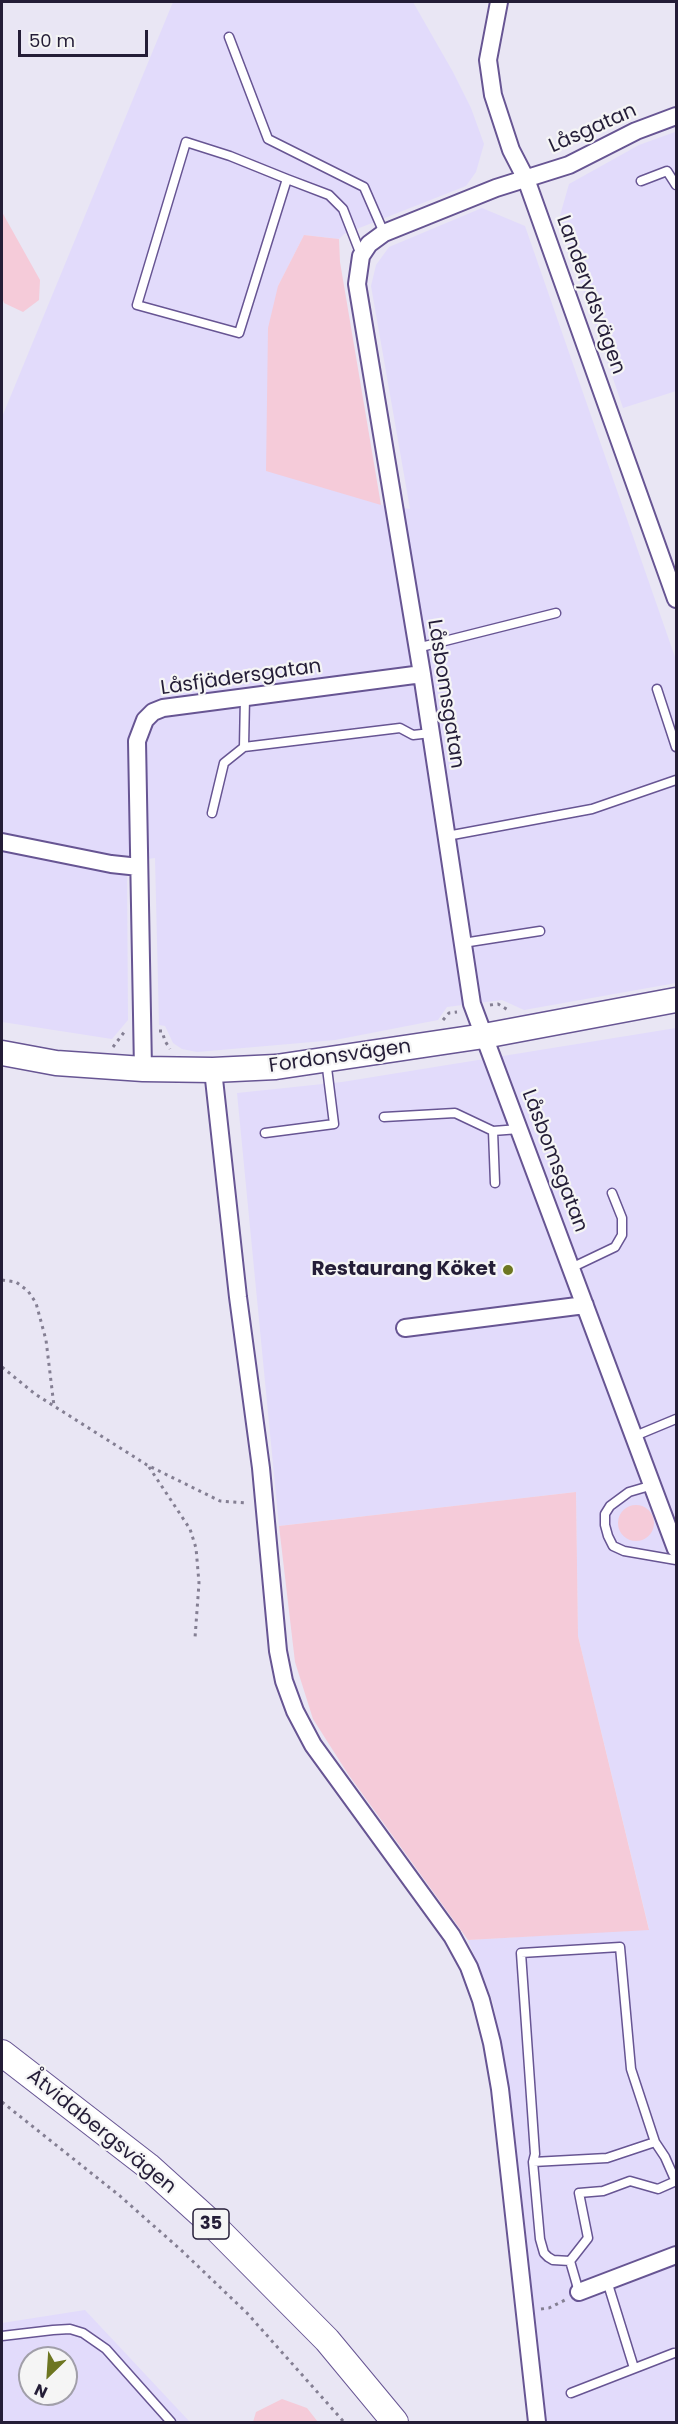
<!DOCTYPE html>
<html>
<head>
<meta charset="utf-8">
<style>
	body { margin:0 }
	#map { position:relative; width:678px; height:2424px; overflow:hidden; background:#e9e6f4; font-family:Poppins,sans-serif }
	canvas { display:block }
	.frame { position:absolute; inset:0; border:3px solid #241d37; pointer-events:none }
	.north { position:absolute; left:18px; top:2346px; width:60px; height:60px; box-sizing:border-box; background:#f5f5f5; border:2px solid #a19fa9; border-radius:50%; rotate:205deg; font-size:16px; font-weight:700; line-height:24px; text-align:center; color:#241d37 }
	.north::after { content:''; display:block; margin:auto; width:21px; height:27px; background:#6d7621; clip-path:polygon(50% 0,100% 100%,50% 72%,0 100%) }
	.scale { position:absolute; left:18px; top:30px; width:130px; height:27px; box-sizing:border-box; border:3px solid #241d37; border-top:0; padding-left:8px; font-size:18px; line-height:21px; white-space:nowrap; color:#241d37; -webkit-text-stroke:4px #f5f5f5; paint-order:stroke }
</style>
</head>
<body>
<div id="map">
<canvas width="678" height="2424"></canvas>
<div class="frame"></div>
<div class="north">N</div>
<div class="scale">50 m</div>
</div>
<script>
const ctx = document.querySelector('canvas').getContext('2d');
ctx.lineJoin = 'round';
function fillPath(path, color) { ctx.fillStyle = color; ctx.fill(path, 'evenodd'); }
const shape = rows => new Path2D(rows.map(r => 'M' + r).join(''));
function trace(path, color, width, dash) { ctx.strokeStyle = color; ctx.lineWidth = width; ctx.lineCap = dash ? 'butt' : 'round'; ctx.setLineDash(dash || []); ctx.stroke(path); }
function drawText(font, color, halo, rows, align = 'center') {
  ctx.font = font + ' Poppins,sans-serif'; ctx.lineWidth = 4.5; ctx.setLineDash([]); ctx.textBaseline = 'middle'; ctx.strokeStyle = halo; ctx.fillStyle = color; for (const [text, x, y, turn = 0] of rows) {
    ctx.save(); ctx.translate(x, y); ctx.rotate((+turn || 0) * Math.PI / 180); ctx.textAlign = isNaN(turn) ? turn : align; if (halo) ctx.strokeText(text, 0, 0); ctx.fillText(text, 0, 0); ctx.restore();
  }
}
const built = shape([
	[173,2,413,2,453,72,471,108,484,144,476,172,466,186,344,234,339,239,304,235,278,286,381,505,410,509,371,286,376,265,389,247,482,208,525,226,676,660,676,983,524,1010,502,1000,447,1007,438,1020,335,1040,197,1052,182,1049,173,1043,165,1026,159,1025,155,858,127,862,128,1020,112,1039,2,1022,2,417],
	[675,132,676,391,623,408,559,219,569,184,639,145],
	[676,1028,676,2422,544,2422,507,2078,493,2002,468,1940,649,1929,578,1636,576,1492,279,1526,237,1093,342,1082],
	[85,2310,189,2421,189,2422,2,2422,2,2323],
	[30,2358,66,2358,66,2394,30,2394]
]);
const green = shape([
	[2,212,40,280,39,300,23,312,4,303,2,297],
	[304,235,339,239,340,262,381,505,266,471,268,328,278,286],
	[576,1492,578,1636,649,1930,468,1940,348,1774,313,1719,295,1662,279,1526],
	'618 1523a18 18 0 1 1 36 0a18 18 0 1 1-36 0Z',
	[282,2399,307,2408,318,2422,253,2422,256,2412]
]);
const path = shape([
	[490,1005,498,1004,508,1010],
	[443,1020,449,1013,457,1012],
	[159,1031,162,1031,165,1041,170,1049],
	[113,1047,125,1031],
	[2,1280,16,1282,28,1291,36,1303,46,1340,54,1406],
	[2,1367,35,1394,147,1465,220,1501,247,1503],
	[149,1467,190,1529,196,1548,199,1583,195,1638],
	[2,2102,120,2196,181,2250,247,2313,344,2422],
	[541,2309,549,2308,565,2300]
]);
const lane = shape([
	[229,37,268,139,364,187,384,233],
	[287,179,239,333,137,305,186,142,230,156,287,179,329,195,343,209,361,255],
	[641,181,667,171,676,185],
	[417,648,556,613],
	[657,689,676,747],
	[244,747,245,697],
	[212,813,224,763,244,747,400,728,413,735,431,733],
	[447,836,592,809,676,780],
	[463,943,540,931],
	[384,1117,455,1113,493,1131,519,1129],
	[493,1131,495,1183],
	[265,1133,334,1124,326,1060],
	[571,1268,615,1247,622,1235,622,1218,612,1193],
	[635,1436,676,1419],
	[653,1485,629,1492,610,1506,605,1514,605,1525,608,1536,613,1546,624,1551,676,1560],
	[533,2162,607,2158,655,2142],
	[570,2261,553,2260,548,2257,544,2253,540,2239,533,2162,535,2154,521,1953,620,1947,631,2069,655,2142,665,2157,676,2182],
	[607,2281,634,2368],
	[579,2292,570,2261,588,2238,579,2193,603,2191,630,2181,658,2189,676,2181],
	[2,2336,53,2330,70,2329,83,2333,106,2349,171,2422],
	[571,2393,674,2353]
]);
const street = shape([
	[499,2,488,60,493,95,511,150,526,179,676,599],
	[676,116,636,131,569,165,496,188,384,233,369,244,361,256,357,284,422,674,472,1004,676,1549],
	[2,842,111,864,139,867],
	[143,1069,137,741,145,720,153,712,163,708,422,674],
	[213,1070,238,1297,261,1468,278,1651,284,1681,295,1711,313,1745,452,1936,469,1967,481,2000,492,2043,500,2089,537,2422],
	[405,1328,585,1305],
	[579,2292,676,2255]
]);
const secondary = shape([
	[2,1053,56,1063,143,1069,213,1070,276,1067,484,1036,676,1000]
]);
const primary = shape([
	[2,2053,148,2166,211,2223,327,2340,395,2422]
]);
const markers = [
	[508,1270,6,"#6d7621"]
];
const shields = [
	[211,2224,36]
];
const shieldNames = [
	["35",211,2224]
];
const streetNames = [
	["Låsgatan",593,129,-24],
	["Landerydsvägen",590,295,70],
	["Låsfjädersgatan",241,678,-8],
	["Låsbomsgatan",445,694,81],
	["Fordonsvägen",340,1057,-8],
	["Låsbomsgatan",554,1161,69],
	["Åtvidabergsvägen",101,2132,39]
];
const poiNames = [
	["Restaurang Köket",496,1270]
];
fillPath(built, '#e2dbfb');
fillPath(green, '#f5cbd9');
trace(lane, '#675593', 11);
trace(street, '#675593', 20);
trace(secondary, '#675593', 27);
trace(primary, '#675593', 28);
trace(path, '#847f93', 3, [3, 4.5]);
trace(lane, '#fff', 8);
trace(street, '#fff', 16);
trace(secondary, '#fff', 24);
trace(primary, '#fff', 26);
for (const [x, y, r, color] of markers) { const dot = new Path2D(); dot.arc(x, y, r, 0, 2 * Math.PI); ctx.fillStyle = color; ctx.fill(dot); trace(dot, '#f5f5f5', 2); }
for (const [x, y, w] of shields) { const box = new Path2D(); box.roundRect(x - w / 2, y - 15, w, 30, 4.5); ctx.fillStyle = '#f5f5f5'; ctx.fill(box); trace(box, '#241d37', 1.5); }
drawText('bold 18px', '#241d37', null, shieldNames);
drawText('20px', '#241d37', '#f5f5f5', streetNames);
drawText('bold 20px', '#241d37', '#f5f5f5', poiNames, 'right');
</script>
</body>
</html>
